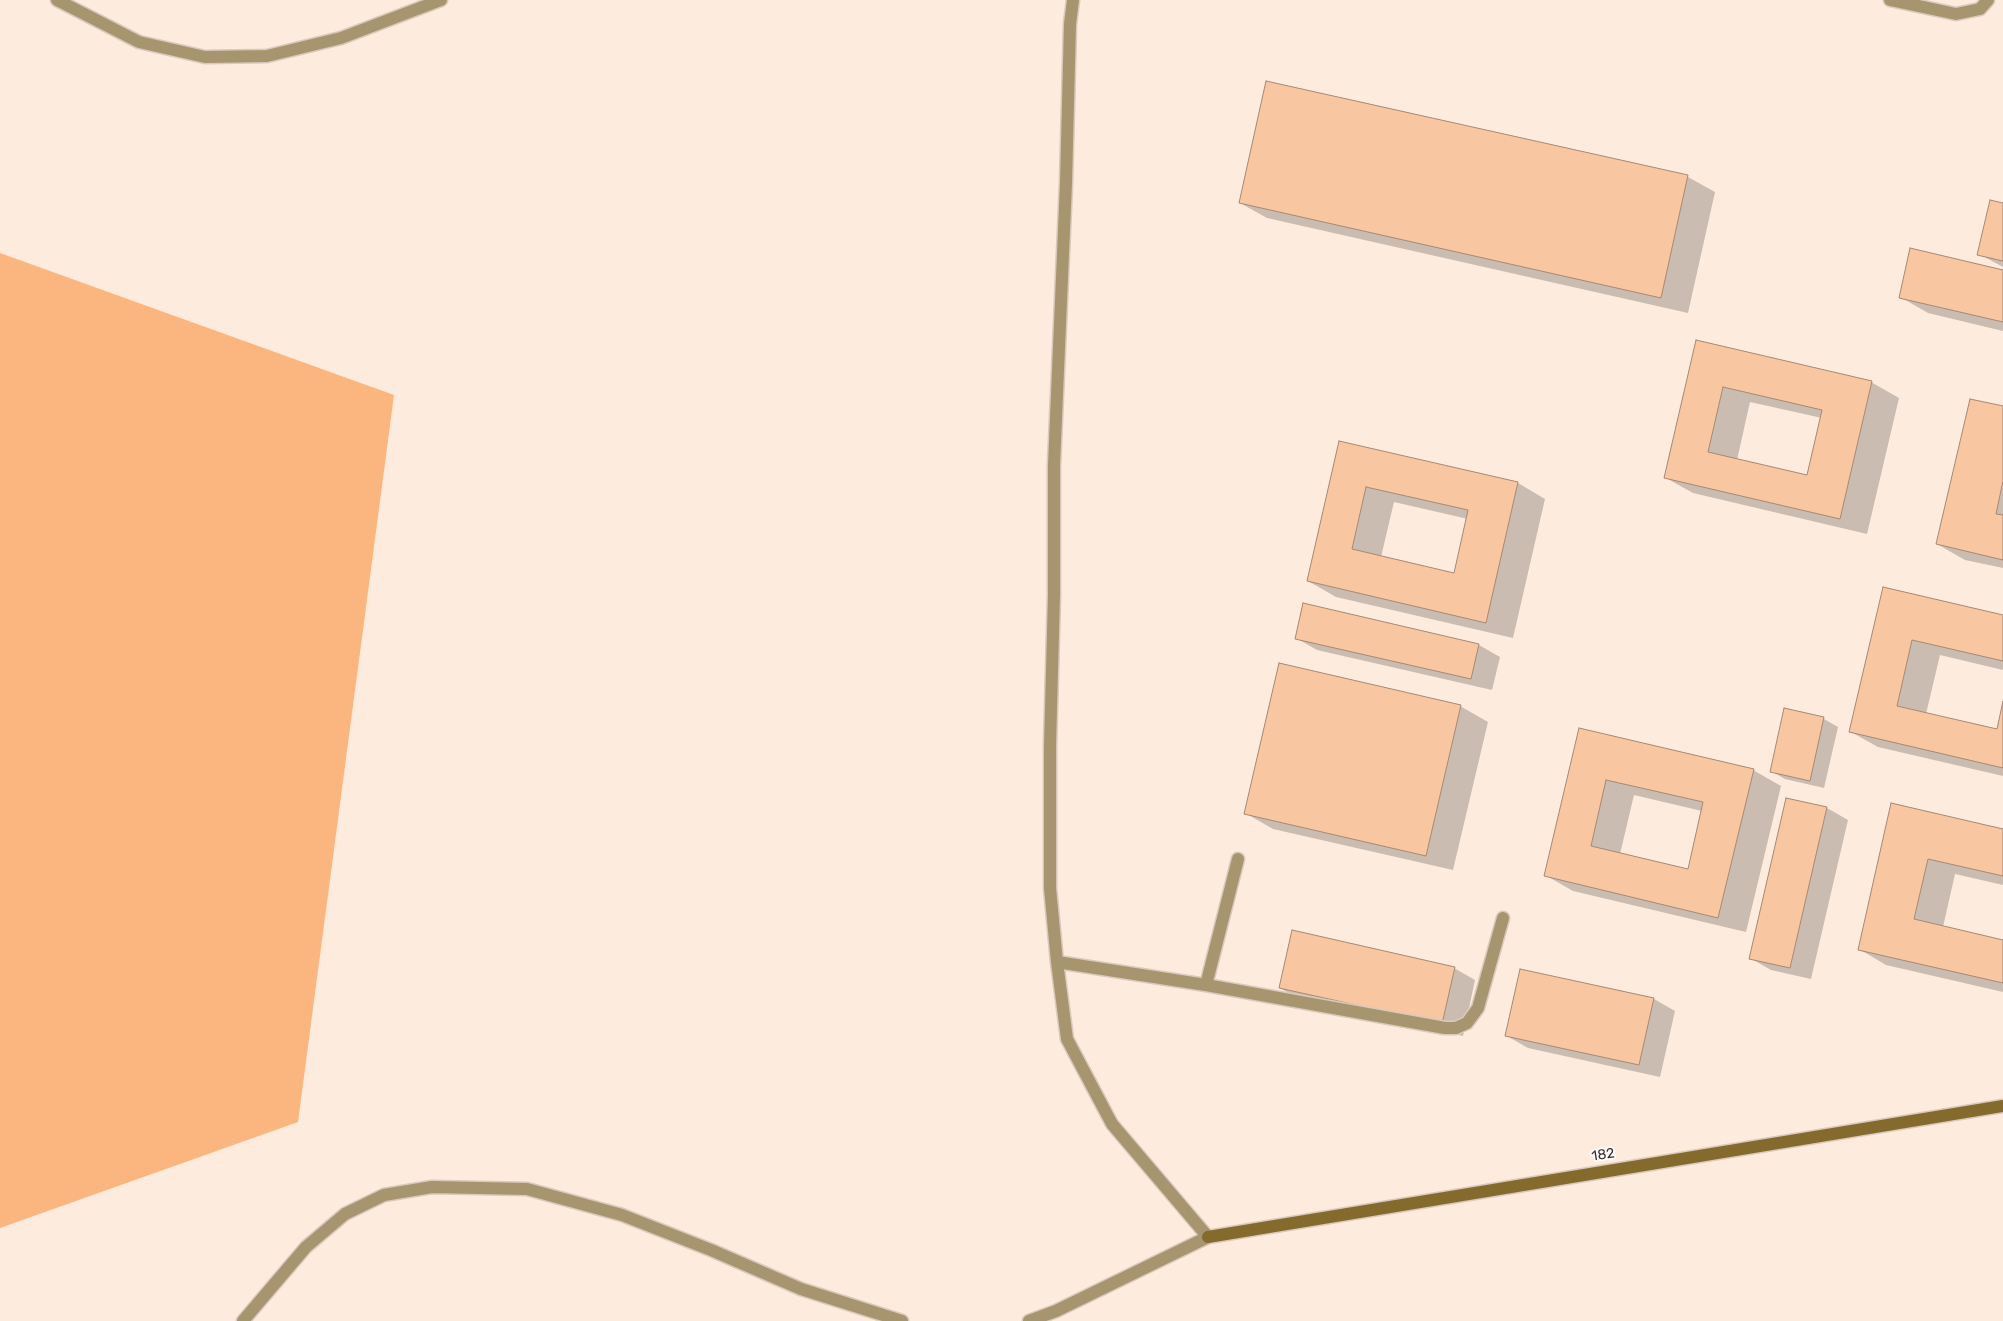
<!DOCTYPE html>
<html>
<head>
<meta charset="utf-8">
<style>
	body { margin:0 }
	canvas { display:block; background:#fdebdd }
</style>
</head>
<body>
<canvas width="2003" height="1321"></canvas>
<script>
const ctx = document.querySelector('canvas').getContext('2d');
ctx.lineJoin = 'round';
function fillPath(path, color) { ctx.fillStyle = color; ctx.fill(path, 'evenodd'); }
const shape = rows => new Path2D(rows.map(r => 'M' + r).join(''));
function trace(path, color, width, dash) { ctx.strokeStyle = color; ctx.lineWidth = width; ctx.lineCap = dash ? 'butt' : 'round'; ctx.setLineDash(dash || []); ctx.stroke(path); }
function drawText(font, color, halo, rows, align = 'center') {
  ctx.font = font + ' Rubik,sans-serif'; ctx.lineWidth = 4; ctx.setLineDash([]); ctx.textBaseline = 'middle'; ctx.strokeStyle = halo; ctx.fillStyle = color; for (const [text, x, y, turn = 0] of rows) {
    ctx.save(); ctx.translate(x, y); ctx.rotate((+turn || 0) * Math.PI / 180); ctx.textAlign = isNaN(turn) ? turn : align; if (halo) ctx.strokeText(text, 0, 0); ctx.fillText(text, 0, 0); ctx.restore();
  }
}
const green = shape([
	[0,253,394,395,298,1122,0,1228]
]);
const shadow = shape([
	[1267,82,1688,177,1715,192,1688,313,1267,218,1240,203],
	[2003,204,2003,267,1979,254],
	[2003,271,2003,331,1928,313,1900,297],
	[1697,342,1871,382,1899,398,1867,534,1693,493,1666,478],
	[1750,402,1822,418,1808,476,1737,460],
	[2003,408,2003,568,1965,560,1937,544],
	[1340,442,1518,483,1545,499,1513,638,1336,597,1308,581],
	[1394,502,1468,519,1455,574,1381,557],
	[1884,589,2003,616,2003,670,1940,655,1926,714,1998,730,2003,707,2003,776,1878,747,1851,732],
	[1304,605,1479,645,1500,657,1492,690,1317,650,1296,638],
	[1460,706,1488,722,1453,870,1273,829,1245,813],
	[1785,710,1824,719,1838,727,1824,788,1785,779,1771,771],
	[1580,729,1753,770,1781,786,1746,932,1573,891,1545,875],
	[1634,795,1702,811,1689,870,1620,854],
	[1787,799,1827,808,1848,820,1811,979,1771,970,1750,958],
	[1892,805,2003,830,2003,885,1955,874,1943,927,2003,941,2003,992,1886,965,1859,949],
	[1454,968,1475,980,1463,1036,1301,1000,1280,988],
	[1654,999,1675,1011,1660,1077,1528,1048,1507,1036]
]);
const building = shape([
	[1266,81,1688,175,1661,298,1239,203,1266,81],
	[1990,200,2003,203,2003,261,1977,255,1990,200],
	[1910,248,2003,270,2003,322,1899,298,1910,248],
	[1696,340,1872,381,1840,519,1664,478,1696,340],
	[1723,387,1822,410,1807,475,1708,452,1723,387],
	[1970,399,2003,406,2003,481,1996,514,2003,515,2003,560,1936,544,1970,399],
	[1339,441,1518,482,1486,623,1307,581,1339,441],
	[1366,487,1468,510,1454,573,1352,549,1366,487],
	[1883,587,2003,615,2003,661,1912,640,1897,706,1997,729,2003,701,2003,768,1849,732,1883,587],
	[1303,603,1479,644,1471,679,1295,639,1303,603],
	[1279,663,1461,705,1426,856,1244,814,1279,663],
	[1784,708,1824,717,1810,781,1770,772,1784,708],
	[1579,728,1754,769,1718,918,1544,876,1579,728],
	[1606,780,1703,802,1688,869,1591,846,1606,780],
	[1786,798,1827,807,1790,968,1749,959,1786,798],
	[1891,803,2003,829,2003,876,1928,859,1914,919,2003,940,2003,983,1858,950,1891,803],
	[1292,930,1455,967,1442,1024,1279,988,1292,930],
	[1520,969,1654,998,1639,1065,1505,1036,1520,969]
]);
const lane = shape([
	[57,0,139,42,205,57,267,56,341,38,441,0],
	[1073,0,1070,24,1066,183,1054,465,1054,595,1050,746,1050,888,1057,962,1067,1039,1112,1124,1208,1237],
	[1890,0,1956,14,1980,9,1988,0],
	[1057,962,1206,985,1445,1028,1456,1028,1467,1023,1478,1008,1503,918],
	[1206,985,1238,859]
]);
const street = shape([
	[243,1321,306,1247,345,1214,384,1195,432,1187,527,1189,622,1215,711,1250,801,1289,902,1321],
	[1029,1321,1056,1311,1208,1237]
]);
const secondary = shape([
	[1208,1237,2003,1106]
]);
const streetNames = [
	["182",1603,1155,-9]
];
fillPath(green, '#fbb680');
fillPath(shadow, '#0003');
fillPath(building, '#f8c6a1');
trace(building, '#a58974', 1);
trace(lane, '#dac9bc', 15);
trace(street, '#dac9bc', 15);
trace(secondary, '#dac9bc', 15);
trace(lane, '#a7956f', 12);
trace(street, '#a7956f', 12);
trace(secondary, '#856a2d', 12);
drawText('14px', '#3a2f26', '#fcfcfc', streetNames);
</script>
</body>
</html>
